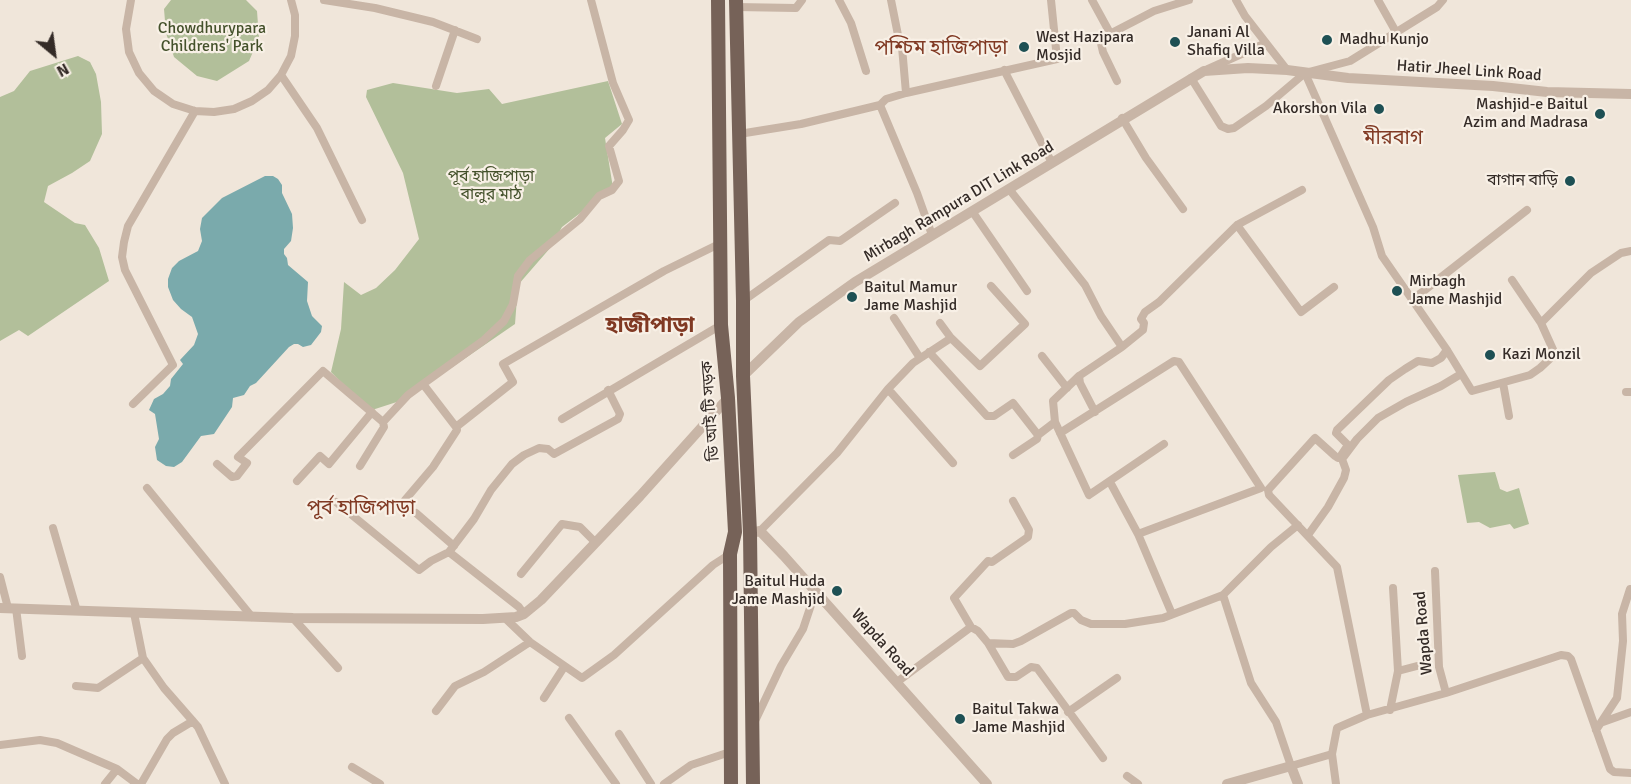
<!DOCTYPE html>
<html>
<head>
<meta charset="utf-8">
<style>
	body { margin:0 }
	#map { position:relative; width:1631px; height:784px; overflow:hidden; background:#f0e6da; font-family:Signika,sans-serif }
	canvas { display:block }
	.north { position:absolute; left:24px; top:24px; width:60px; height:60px; -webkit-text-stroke:4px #f8f0e6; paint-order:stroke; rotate:151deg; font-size:16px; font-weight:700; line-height:24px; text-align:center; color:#342b27 }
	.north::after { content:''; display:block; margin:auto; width:21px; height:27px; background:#342b27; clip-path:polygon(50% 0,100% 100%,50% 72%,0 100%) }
</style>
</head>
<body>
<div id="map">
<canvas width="1631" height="784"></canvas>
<div class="north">N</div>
</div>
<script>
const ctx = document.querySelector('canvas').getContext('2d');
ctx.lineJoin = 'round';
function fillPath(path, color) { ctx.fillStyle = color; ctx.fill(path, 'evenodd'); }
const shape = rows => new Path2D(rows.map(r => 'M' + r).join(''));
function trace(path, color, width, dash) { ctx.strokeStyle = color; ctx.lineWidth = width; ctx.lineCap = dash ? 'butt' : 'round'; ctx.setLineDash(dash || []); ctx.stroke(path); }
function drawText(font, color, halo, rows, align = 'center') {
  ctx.font = font + ' Signika,"Noto Sans Bengali",sans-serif'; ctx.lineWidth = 4.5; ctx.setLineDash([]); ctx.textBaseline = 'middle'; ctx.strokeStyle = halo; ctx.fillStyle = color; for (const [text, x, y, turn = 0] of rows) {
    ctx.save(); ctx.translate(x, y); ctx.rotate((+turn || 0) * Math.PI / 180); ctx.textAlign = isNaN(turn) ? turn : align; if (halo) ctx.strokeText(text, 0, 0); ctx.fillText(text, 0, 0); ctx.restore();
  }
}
const green = shape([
	[171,0,246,0,257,11,259,38,249,61,217,81,197,76,174,57,166,33,164,9],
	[78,56,90,62,96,74,101,102,102,134,90,161,72,173,48,186,44,202,75,223,85,225,99,248,109,281,28,336,19,330,0,341,0,97,14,91,30,71],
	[608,81,622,124,605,138,613,188,562,227,551,247,518,285,515,324,406,399,369,411,331,372,341,329,344,282,361,295,376,288,395,270,419,239,403,173,366,97,367,90,393,83,457,93,489,89,502,104],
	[1495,472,1500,489,1507,492,1519,488,1529,524,1514,529,1510,524,1490,528,1479,522,1467,523,1458,475]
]);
const water = shape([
	[265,176,273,176,278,179,282,185,282,193,292,214,293,228,291,241,284,249,284,254,287,258,288,265,308,282,307,301,312,316,322,326,321,332,311,345,303,347,298,344,294,344,289,347,256,383,250,386,244,395,233,398,232,407,214,434,201,436,182,462,174,467,166,466,157,460,155,447,159,439,155,414,149,410,154,399,163,394,170,386,171,379,183,364,180,360,194,345,198,334,192,317,181,309,173,300,168,287,168,279,172,268,179,261,198,251,202,241,200,229,202,218,222,198]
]);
const minor = shape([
	[131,0,126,29,129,52,139,73,154,91,173,104,195,111,214,112,234,109,252,101,268,90,281,75,291,56,295,36,295,15,291,0],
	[324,0,375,8,433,22,477,39],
	[839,0,851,23,866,71],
	[891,0,898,35,902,47,906,93],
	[1092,0,1110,33],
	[1236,0,1245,16,1287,70],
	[1378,0,1396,32],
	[736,7,796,8,802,0],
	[1208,69,1266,43],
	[1004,70,1052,163],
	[1305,73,1373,227,1382,256,1447,350,1472,391,1530,375,1540,368,1555,354,1541,323,1512,280],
	[281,75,317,128,362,220],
	[1191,78,1221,126,1228,129,1234,128,1266,106,1305,73,1350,61,1437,7,1443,0],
	[1117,81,1103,52,1100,39,1154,11,1189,0],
	[436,86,455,30],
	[880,105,917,193,932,235],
	[1122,118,1146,158,1183,209],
	[739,134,801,124,880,105,886,99,906,93,1057,59,1051,0],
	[1009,189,1085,285,1101,316,1122,347,1079,376,1080,383,1095,412],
	[1302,190,1237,225,1301,312,1334,287],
	[972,211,1027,291],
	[1412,300,1527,210],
	[743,301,829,240,840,241,895,203],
	[894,318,920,358],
	[940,323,951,338,980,366,1025,324,991,286],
	[1541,323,1591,273,1621,253,1631,251],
	[1122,347,1143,330,1144,323,1141,319,1145,312,1159,302,1237,225],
	[929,352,987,416,994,416,1013,403,1038,435,1055,422,1089,495,1164,444],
	[1042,356,1067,388],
	[1503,383,1509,416],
	[423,384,484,340,504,321,513,304,518,276,530,260,580,219,599,196,612,190,619,181,609,146,623,130,629,120,613,83,591,0],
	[888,389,953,463],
	[1626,392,1631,392],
	[133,404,173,365,125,270,122,257,124,242,128,226,195,111],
	[562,419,721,325],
	[1055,422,1053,401,1079,376],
	[1060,433,1174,361,1179,362,1261,488,1138,534],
	[1013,455,1037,439,1038,435],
	[217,464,232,477,237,476,247,463,238,457,323,371,383,422,408,395,423,384,456,427],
	[360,466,384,427,383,422],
	[297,481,320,456,329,464,372,412],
	[1110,482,1138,534,1172,614],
	[147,488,252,617],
	[405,500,433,467,457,430,456,427,513,382,503,364,664,271,719,244],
	[336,502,419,570,431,561,449,552,474,519,491,490,512,464,524,455,539,448,548,449,554,454,618,419,620,414,608,390],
	[416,513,454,546],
	[53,528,77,611],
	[760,531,837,453,888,389,913,363,951,338],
	[1308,535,1328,507,1344,478,1346,470,1342,459,1357,439,1378,418,1406,402,1441,386,1461,374],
	[449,552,519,607,524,614],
	[1435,571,1439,667,1446,693],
	[521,574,562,524,580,527,595,542],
	[0,577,8,608],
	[1223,595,1251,683,1276,722,1291,766,1332,754],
	[16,608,22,656],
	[134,613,143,658,164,688,198,727,225,784],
	[293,618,338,668],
	[505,618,530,642,582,678,614,655,713,565,730,554],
	[971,627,954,598,988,561,992,562,1028,537,1029,530,1013,501],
	[988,643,1008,677,1016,677,1031,667,1037,668,1103,758],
	[1398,671,1417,666],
	[897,682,971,627,978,631,988,643,1013,644,1021,641,1071,613,1074,613,1081,620,1091,624,1125,624,1163,618,1223,595,1271,547,1298,525],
	[76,686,98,688,143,658],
	[544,698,564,667],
	[1390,710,1398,671,1393,588],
	[436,711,455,686,484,672,530,642],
	[1068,712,1117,678],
	[1367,715,1337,567,1269,495,1268,490,1315,438,1335,456,1338,458,1340,457,1348,445,1336,433,1337,430,1389,380,1405,369,1418,361,1432,363,1441,358,1447,350],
	[569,718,616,784],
	[755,721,781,666,803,629,811,605,812,589],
	[1603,722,1631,712],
	[1596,730,1617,698,1623,641,1622,614,1630,589],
	[619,734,651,784],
	[0,745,40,740,57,743,117,769,137,784],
	[352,767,380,784],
	[1127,776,1138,784],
	[105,784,117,769],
	[141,784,167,739,173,733,193,721],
	[664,784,691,765,730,752],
	[1336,784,1332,754,1337,728,1367,715,1446,693,1561,655,1568,656,1571,659,1610,769,1614,772,1631,773]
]);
const tertiary = shape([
	[743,376,799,322,855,282,1204,71,1248,68,1287,70,1348,78,1493,86,1547,92,1631,94],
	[750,533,760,531,784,556,987,784],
	[0,608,293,618,483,619,516,617,524,614,541,600,640,496,728,398],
	[1227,784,1291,766,1298,784]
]);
const primary = shape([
	[718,0,721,325,728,398,735,532,730,554,731,784],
	[736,0,743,301,743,376,750,533,753,784]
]);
const markers = [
	[1327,40,6,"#1e5054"],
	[1175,42,6,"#1e5054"],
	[1024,47,6,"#1e5054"],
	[1379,109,6,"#1e5054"],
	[1600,114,6,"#1e5054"],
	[1570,181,6,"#1e5054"],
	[1397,291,6,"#1e5054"],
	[852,297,6,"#1e5054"],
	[1490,355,6,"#1e5054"],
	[837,591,6,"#1e5054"],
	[960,719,6,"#1e5054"]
];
const parkNames = [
	["Chowdhurypara",212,29],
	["Childrens' Park",212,47],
	["পূর্ব হাজিপাড়া",491,177],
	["বালুর মাঠ",491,195]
];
const poiNames = [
	["Janani Al",1187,33],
	["Shafiq Villa",1187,51],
	["West Hazipara",1036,38],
	["Mosjid",1036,56],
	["Madhu Kunjo",1339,40],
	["Mashjid-e Baitul",1588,105,"right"],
	["Azim and Madrasa",1588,123,"right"],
	["Akorshon Vila",1367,109,"right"],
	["বাগান বাড়ি",1558,181,"right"],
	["Mirbagh",1409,282],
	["Jame Mashjid",1409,300],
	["Baitul Mamur",864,288],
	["Jame Mashjid",864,306],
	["Kazi Monzil",1502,355],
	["Baitul Huda",825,582,"right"],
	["Jame Mashjid",825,600,"right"],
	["Baitul Takwa",972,710],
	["Jame Mashjid",972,728]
];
const streetNames = [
	["Hatir Jheel Link Road",1469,71,4],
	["Mirbagh Rampura DIT Link Road",959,202,-31],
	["ডি আই টি সড়ক",711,411,-94],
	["Wapda Road",1424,633,-95],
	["Wapda Road",882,643,48]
];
const quarterNames = [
	["পশ্চিম হাজিপাড়া",941,49],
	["মীরবাগ",1393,139],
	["পূর্ব হাজিপাড়া",361,509]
];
const districtNames = [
	["হাজীপাড়া",650,326]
];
fillPath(green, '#b2bf9a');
fillPath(water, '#7aaaac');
trace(minor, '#c8b5a6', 8);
trace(tertiary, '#c8b5a6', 10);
trace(primary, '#766258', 14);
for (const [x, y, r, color] of markers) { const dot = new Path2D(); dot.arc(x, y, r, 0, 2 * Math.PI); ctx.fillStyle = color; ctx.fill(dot); trace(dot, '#f8f0e6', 2); }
drawText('16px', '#44512b', '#f8f0e6', parkNames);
drawText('16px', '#342b27', '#f8f0e6', poiNames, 'left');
drawText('16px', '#342b27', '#f8f0e6', streetNames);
drawText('20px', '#803923', '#f8f0e6', quarterNames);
drawText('bold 22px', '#803923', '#f8f0e6', districtNames);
</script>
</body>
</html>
